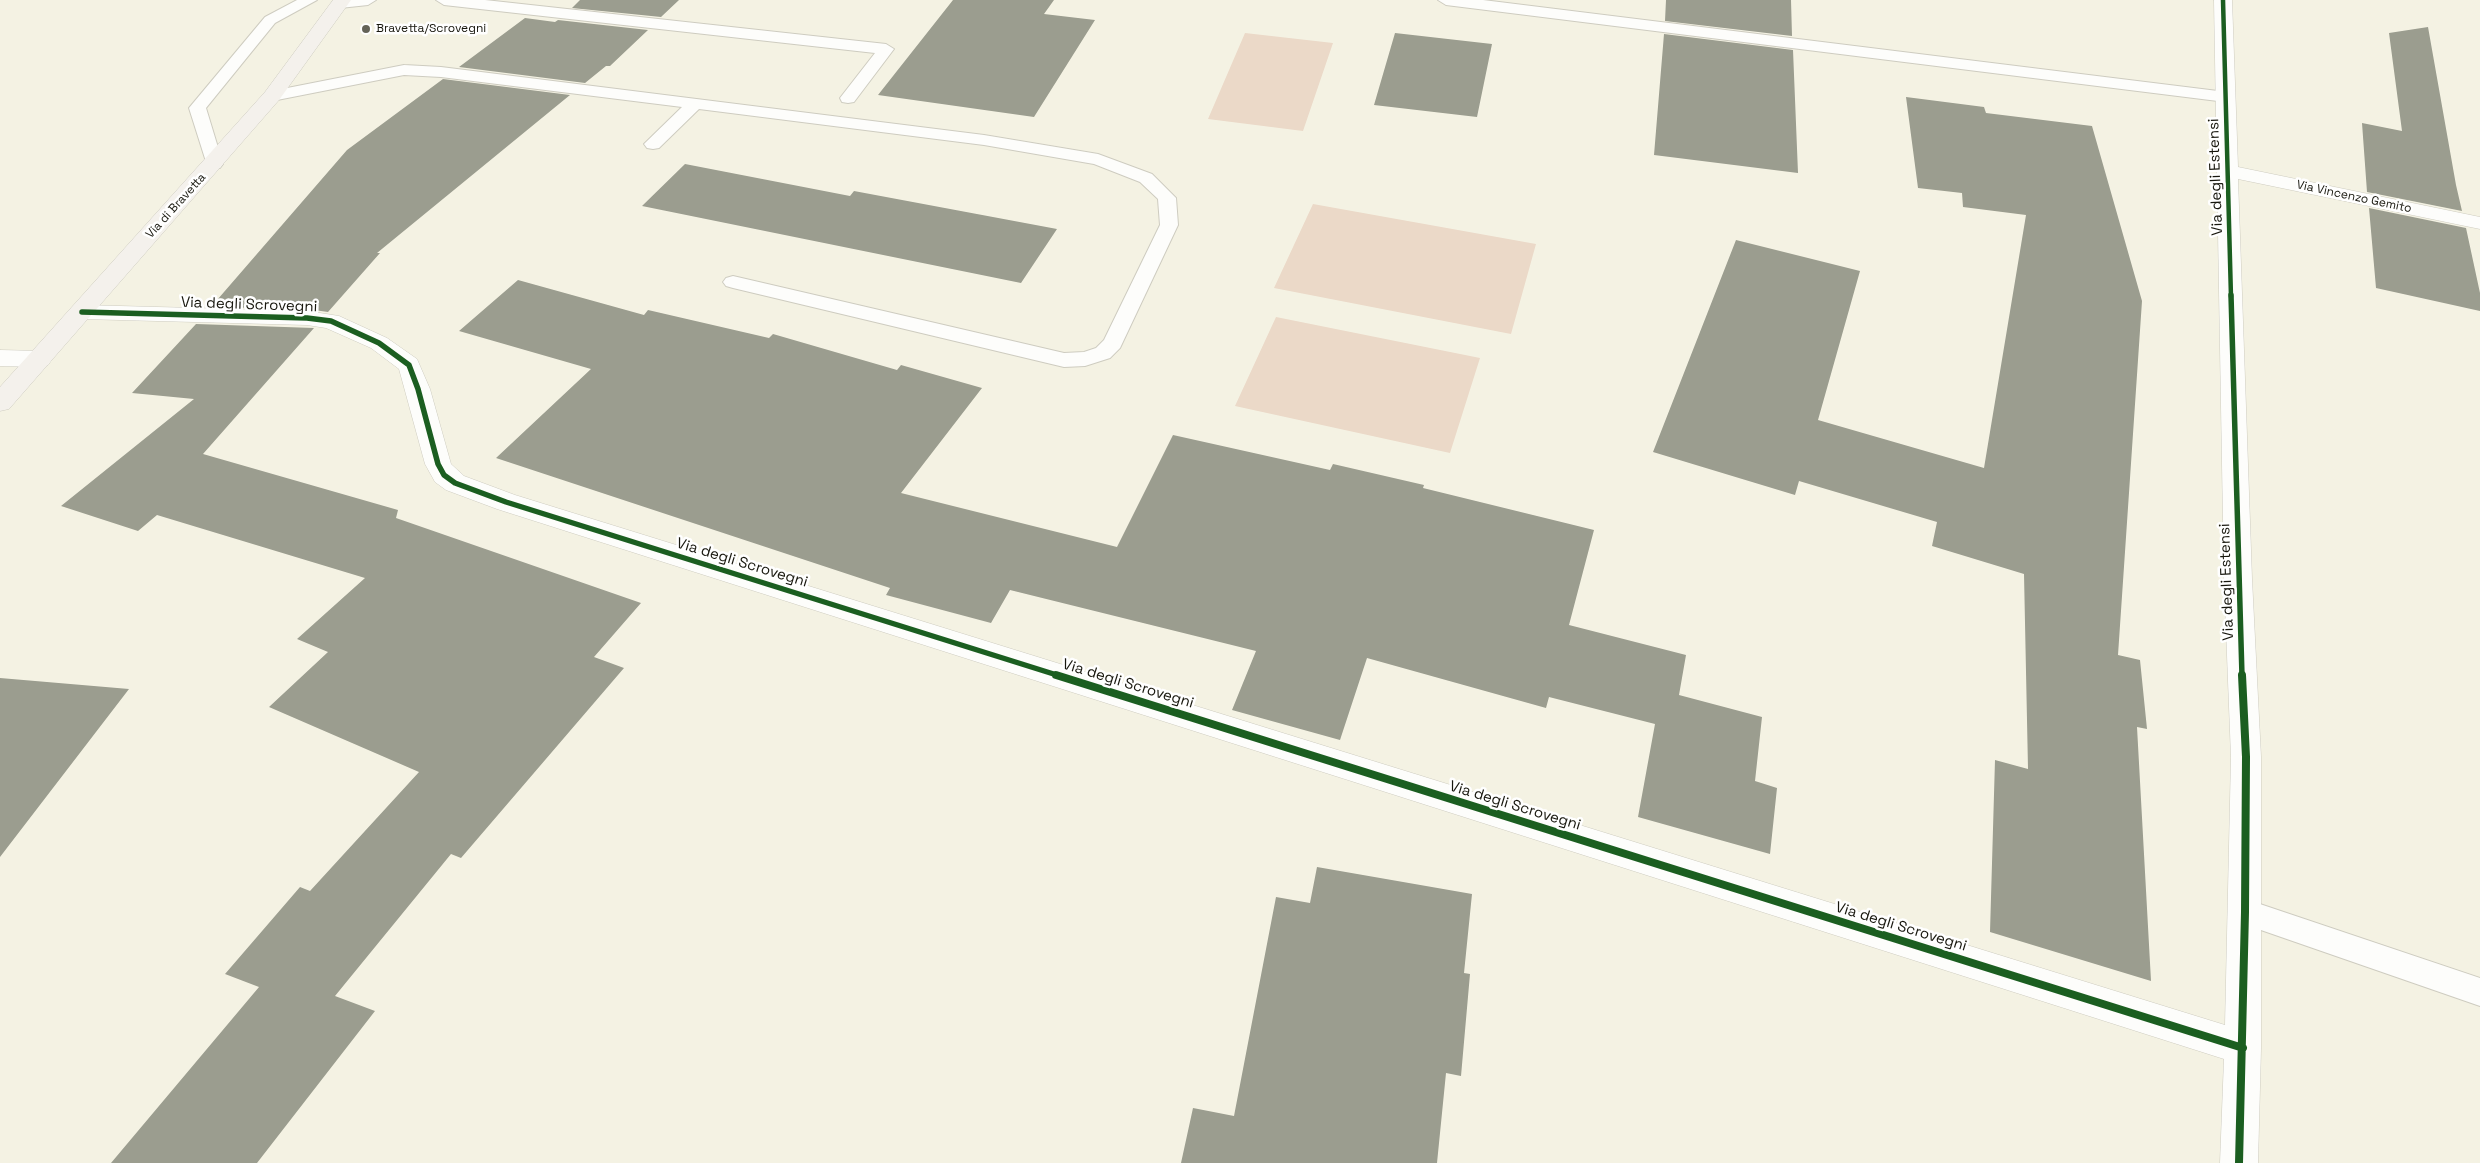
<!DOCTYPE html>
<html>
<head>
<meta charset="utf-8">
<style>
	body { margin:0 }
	canvas { display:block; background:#f4f2e3 }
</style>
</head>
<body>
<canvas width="2480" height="1163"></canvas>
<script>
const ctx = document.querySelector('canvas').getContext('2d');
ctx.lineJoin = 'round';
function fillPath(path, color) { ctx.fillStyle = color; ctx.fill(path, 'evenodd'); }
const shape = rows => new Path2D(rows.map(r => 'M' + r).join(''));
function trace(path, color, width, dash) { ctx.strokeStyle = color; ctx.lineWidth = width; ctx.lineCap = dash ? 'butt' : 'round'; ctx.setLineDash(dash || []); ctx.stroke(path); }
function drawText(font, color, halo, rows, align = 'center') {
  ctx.font = font + ' "Space Grotesk",sans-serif'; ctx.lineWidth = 5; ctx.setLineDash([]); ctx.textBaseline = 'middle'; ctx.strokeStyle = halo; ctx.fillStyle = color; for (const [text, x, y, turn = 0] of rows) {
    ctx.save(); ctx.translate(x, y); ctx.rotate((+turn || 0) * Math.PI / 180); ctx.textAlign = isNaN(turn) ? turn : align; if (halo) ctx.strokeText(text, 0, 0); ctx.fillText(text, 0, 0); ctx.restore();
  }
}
const green = shape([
	[1245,33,1333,43,1303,131,1208,119],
	[1313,204,1536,244,1511,334,1274,288],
	[1276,317,1480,358,1450,453,1235,406]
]);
const building = shape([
	[580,0,679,0,661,17,572,8],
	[953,0,1054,0,1044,14,1095,20,1034,117,878,95],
	[1666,0,1791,0,1792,36,1665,21],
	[525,18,555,22,558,20,648,30,610,66,606,66,585,83,459,67],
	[2428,27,2456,185,2462,211,2367,192,2362,123,2402,131,2389,33],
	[1395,33,1492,44,1477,117,1374,105],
	[1664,34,1793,50,1798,173,1654,155],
	[443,79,570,95,377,253,380,253,328,312,307,309,211,307,347,150],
	[1906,97,1984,107,1986,113,2092,126,2142,301,2118,655,2140,660,2147,729,2137,727,2151,981,1990,932,1995,760,2028,769,2024,574,1932,546,1937,522,1799,481,1795,495,1653,452,1736,240,1860,271,1818,420,1984,468,2026,215,1963,207,1962,193,1918,188],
	[685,164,850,196,854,191,1057,229,1021,283,642,206],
	[2369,208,2466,228,2480,293,2480,311,2376,288],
	[518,280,644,315,648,310,769,338,773,334,897,370,901,365,982,388,901,493,1117,547,1173,435,1330,470,1333,464,1424,485,1423,488,1594,530,1569,625,1686,655,1679,695,1762,717,1755,781,1777,788,1770,854,1638,817,1655,724,1549,697,1546,708,1367,658,1340,740,1232,710,1256,651,1010,590,991,623,886,595,890,588,496,458,591,369,459,331],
	[196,324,314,328,203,454,398,510,396,518,641,603,594,657,624,668,461,858,451,854,335,996,375,1011,257,1163,111,1163,259,987,225,974,300,887,310,891,419,772,269,707,328,652,297,639,365,578,157,515,138,531,61,506,194,399,132,393],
	[0,678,129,689,0,857],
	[1317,867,1472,894,1464,973,1470,974,1461,1076,1446,1073,1437,1163,1181,1163,1193,1108,1234,1116,1276,897,1310,903]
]);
const service = shape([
	[297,0,317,0,275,23,206,108,223,164,220,168,208,168,189,108,265,17,297,0],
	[334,0,376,0,368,5,340,8,335,6,332,3,334,0],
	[436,0,485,0,886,44,894,49,854,102,848,103,842,102,840,98,875,53,444,5,436,0],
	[1438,0,1483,0,2226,92,2232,93,2234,97,2232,101,2226,102,1446,5,1438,0],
	[404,65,441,67,984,135,1098,154,1152,174,1176,198,1178,225,1120,348,1110,358,1085,366,1064,367,733,288,726,286,723,282,726,278,733,276,1064,353,1084,352,1096,348,1104,340,1160,225,1158,199,1140,182,1094,164,984,145,699,109,659,148,653,149,647,148,644,144,682,107,441,77,404,75,272,101,266,100,264,96,266,92,272,91,404,65],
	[2245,899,2480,978,2480,1006,2235,921,2231,912,2235,903,2245,899]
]);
const minor = shape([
	[2214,0,2232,0,2238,167,2480,217,2480,229,2238,179,2252,579,2261,757,2261,1048,2258,1163,2220,1163,2224,1059,497,509,446,490,435,482,425,464,399,369,371,348,326,328,307,325,82,319,74,317,71,312,74,307,82,305,307,311,339,316,387,338,417,359,430,389,451,464,464,476,515,495,2225,1025,2231,757,2224,579,2214,0],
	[0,350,40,351,48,353,52,359,48,365,40,367,0,366,0,350]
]);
const secondary = shape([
	[333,0,351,0,279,100,9,409,0,411,0,387,265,92,333,0]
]);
const cyclewayFar2 = shape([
	[2223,0,2231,297]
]);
const cyclewayFar1 = shape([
	[2231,295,2242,676],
	[82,312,307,318,331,321,379,343,409,365,418,389,438,464,444,475,455,483,506,502,1060,676]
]);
const cycleway = shape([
	[1056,675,2243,1048],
	[2239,1163,2245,912,2246,757,2242,675]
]);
const markers = [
	[366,29,5,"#646358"]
];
const farPoinames = [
	["Bravetta/Scrovegni",376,29]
];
const farStreetnames = [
	["Via Vincenzo Gemito",2354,197,12],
	["Via di Bravetta",176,206,-48]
];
const streetNames = [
	["Via degli Estensi",2216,177,-92],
	["Via degli Scrovegni",249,305,2],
	["Via degli Scrovegni",742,563,17],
	["Via degli Estensi",2227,582,-92],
	["Via degli Scrovegni",1128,684,17],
	["Via degli Scrovegni",1515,806,17],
	["Via degli Scrovegni",1901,927,17]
];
fillPath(green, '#ebd9c8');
fillPath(building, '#9b9d8f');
trace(service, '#ceccc0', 2);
trace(minor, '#ceccc0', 1);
trace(secondary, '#ceccc0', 1);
fillPath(service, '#fdfdfb');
fillPath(minor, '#fdfdfb');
fillPath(secondary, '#f4f1ec');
trace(cyclewayFar2, '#1b5e20', 4.5);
trace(cyclewayFar1, '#1b5e20', 5.5);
trace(cycleway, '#1b5e20', 8);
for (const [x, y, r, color] of markers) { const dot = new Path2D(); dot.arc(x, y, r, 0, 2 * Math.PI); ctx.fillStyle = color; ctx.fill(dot); trace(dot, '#fff', 2); }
drawText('12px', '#17160d', '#fff', farPoinames, 'left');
drawText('12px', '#17160d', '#fff', farStreetnames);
drawText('15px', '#17160d', '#fff', streetNames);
</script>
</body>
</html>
